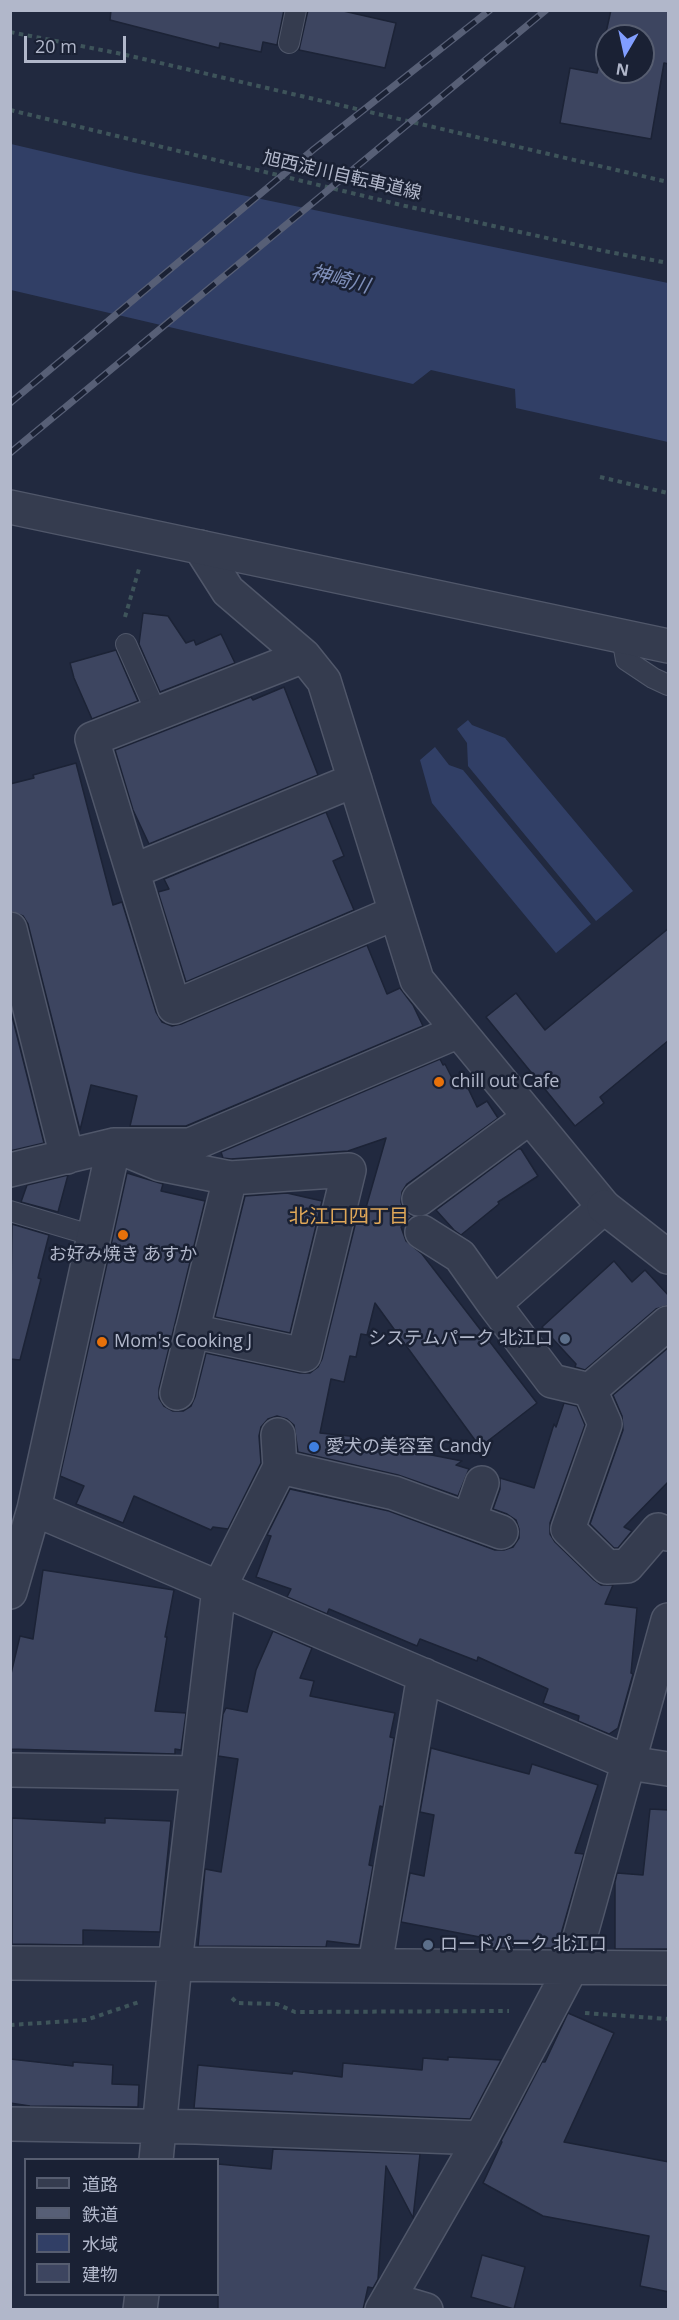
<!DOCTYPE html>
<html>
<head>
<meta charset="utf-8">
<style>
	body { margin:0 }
	#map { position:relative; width:679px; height:2320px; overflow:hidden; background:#21293f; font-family:"Open Sans","Noto Sans JP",sans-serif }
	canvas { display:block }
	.frame { position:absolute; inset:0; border:12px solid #b1b7ca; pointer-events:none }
	.legend { position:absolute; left:24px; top:2158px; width:195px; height:138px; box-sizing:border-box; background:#1a2134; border:2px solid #565d70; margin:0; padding:8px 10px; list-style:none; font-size:18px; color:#b1b7ca }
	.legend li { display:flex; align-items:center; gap:12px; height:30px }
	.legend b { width:30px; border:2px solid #565d70 }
	.north { position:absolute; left:595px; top:24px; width:60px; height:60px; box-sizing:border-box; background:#1a2134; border:2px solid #565d70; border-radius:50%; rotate:189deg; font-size:16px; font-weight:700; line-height:24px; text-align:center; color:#b1b7ca }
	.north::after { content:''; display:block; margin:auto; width:21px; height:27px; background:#819eff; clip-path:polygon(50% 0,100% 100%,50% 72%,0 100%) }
	.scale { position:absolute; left:24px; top:36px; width:102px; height:27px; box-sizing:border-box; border:3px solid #b1b7ca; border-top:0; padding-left:8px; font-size:18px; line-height:21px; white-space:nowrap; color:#b1b7ca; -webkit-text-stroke:4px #1a2134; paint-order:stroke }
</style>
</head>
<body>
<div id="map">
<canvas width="679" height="2320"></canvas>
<div class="frame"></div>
<ul class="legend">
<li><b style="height:8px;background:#353c4f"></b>道路</li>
<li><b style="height:8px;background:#575f76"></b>鉄道</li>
<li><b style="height:16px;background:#313f66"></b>水域</li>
<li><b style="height:16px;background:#3d4560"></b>建物</li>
</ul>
<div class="north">N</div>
<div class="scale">20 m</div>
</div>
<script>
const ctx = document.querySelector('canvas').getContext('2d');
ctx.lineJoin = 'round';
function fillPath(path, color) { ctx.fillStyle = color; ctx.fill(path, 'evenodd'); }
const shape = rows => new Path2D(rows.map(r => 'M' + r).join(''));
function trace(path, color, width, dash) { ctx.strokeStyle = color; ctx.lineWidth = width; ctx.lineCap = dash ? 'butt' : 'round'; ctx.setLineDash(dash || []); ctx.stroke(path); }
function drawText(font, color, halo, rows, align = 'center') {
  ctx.font = font + ' "Open Sans","Noto Sans JP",sans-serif'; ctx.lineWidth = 5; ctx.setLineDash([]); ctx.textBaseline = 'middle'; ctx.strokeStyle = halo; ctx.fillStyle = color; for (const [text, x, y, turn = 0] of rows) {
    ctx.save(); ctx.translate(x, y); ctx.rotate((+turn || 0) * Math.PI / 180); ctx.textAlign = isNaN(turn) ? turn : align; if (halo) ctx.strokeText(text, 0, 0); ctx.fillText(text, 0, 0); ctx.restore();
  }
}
const water = shape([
	[11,144,135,173,668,283,668,442,516,408,515,389,431,370,413,384,11,290],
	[468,720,472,725,505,738,633,891,596,921,468,766,467,743,457,729],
	[435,747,449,765,463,770,591,924,556,953,432,803,420,760]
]);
const building = shape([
	[111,10,284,10,277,45,263,42,261,52,220,43,219,48,110,20,111,10],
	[308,10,339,10,396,23,385,68,299,50,308,10],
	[611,10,669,10,669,64,664,63,651,139,560,123,570,68,597,73,611,10],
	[607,36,643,36,643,72,607,72,607,36],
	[143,613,168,616,186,643,194,640,196,645,221,634,235,663,160,692,139,644,143,613],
	[116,650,138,701,92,719,74,678,70,663,116,650],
	[284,687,318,775,149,844,133,810,115,750,251,697,253,700,284,687],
	[76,763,113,905,122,902,156,1012,162,1022,172,1026,181,1024,367,945,387,994,400,988,413,1005,423,1026,186,1126,130,1126,137,1096,91,1085,80,1130,28,924,23,916,10,911,10,784,34,778,33,775,76,763],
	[326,812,344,856,333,861,354,910,186,982,158,892,169,889,164,879,326,812],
	[669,928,669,1040,600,1097,604,1103,575,1126,486,1017,516,993,545,1030,669,928],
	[10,1008,44,1143,10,1151,10,1008],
	[440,1059,443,1065,445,1064,457,1088,466,1084,477,1107,487,1101,498,1118,407,1184,402,1192,401,1202,404,1211,412,1216,401,1227,406,1241,422,1254,537,1403,480,1447,375,1303,367,1335,361,1334,356,1357,350,1356,344,1382,331,1379,320,1433,359,1437,359,1439,401,1449,462,1461,456,1465,469,1469,458,1496,398,1475,298,1452,294,1425,287,1419,277,1416,268,1419,261,1427,259,1436,261,1463,228,1529,213,1527,211,1530,134,1496,123,1523,76,1504,84,1486,60,1476,127,1173,163,1184,161,1191,205,1201,159,1389,159,1398,164,1406,173,1411,183,1411,191,1406,195,1397,206,1353,300,1373,310,1373,318,1367,322,1359,359,1209,365,1211,386,1138,348,1151,231,1159,223,1158,221,1152,440,1059],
	[518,1149,521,1149,538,1176,498,1202,499,1204,461,1235,454,1230,436,1210,518,1149],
	[68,1175,58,1212,21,1202,27,1185,68,1175],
	[287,1193,322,1201,290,1333,215,1317,245,1196,287,1193],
	[12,1224,49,1235,38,1278,41,1279,20,1360,10,1359,12,1224],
	[614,1261,632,1282,645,1270,669,1296,669,1305,656,1309,585,1370,575,1367,576,1364,542,1327,614,1261],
	[669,1347,669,1481,624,1527,632,1531,618,1548,614,1548,590,1524,623,1430,622,1416,613,1395,669,1347],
	[564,1403,577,1406,585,1425,550,1523,550,1534,555,1542,594,1580,601,1585,613,1585,605,1604,637,1608,631,1673,633,1674,618,1728,609,1734,578,1721,579,1716,543,1703,548,1689,478,1657,477,1661,420,1639,417,1646,329,1609,327,1614,287,1597,291,1589,256,1577,271,1536,267,1535,290,1489,389,1511,495,1550,504,1550,513,1547,519,1538,519,1529,516,1520,507,1514,493,1509,500,1489,500,1478,534,1488,554,1424,556,1427,564,1403],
	[43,1570,174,1590,165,1637,167,1637,155,1711,186,1713,181,1750,175,1749,175,1754,10,1749,10,1678,20,1636,33,1639,43,1570],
	[273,1631,312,1648,300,1678,314,1681,310,1696,395,1713,390,1737,394,1738,383,1807,380,1806,369,1865,373,1866,359,1945,327,1941,326,1947,198,1946,205,1869,221,1872,238,1759,218,1756,223,1714,226,1708,247,1712,256,1670,273,1631],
	[431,1748,529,1774,532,1764,598,1785,575,1853,584,1854,557,1948,543,1948,515,1943,514,1948,484,1948,485,1938,401,1922,410,1873,424,1876,434,1815,420,1812,431,1748],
	[650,1809,669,1810,669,1949,615,1949,615,1882,617,1873,643,1875,650,1809],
	[12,1818,105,1823,105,1818,171,1821,160,1932,83,1930,83,1945,12,1944,12,1818],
	[568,2013,614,2033,564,2142,669,2162,669,2292,640,2286,649,2236,543,2216,483,2183,502,2142,501,2141,542,2062,545,2062,568,2013],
	[448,2057,501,2060,470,2119,194,2108,198,2065,292,2074,293,2071,342,2077,343,2063,422,2070,423,2058,448,2060,448,2057],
	[10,2059,73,2066,73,2062,113,2065,112,2084,139,2085,138,2107,30,2106,10,2103,10,2059],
	[273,2149,420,2154,413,2218,386,2166,378,2279,373,2288,368,2287,363,2310,218,2310,218,2164,271,2169,273,2149],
	[482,2255,525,2267,514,2309,471,2297,482,2255]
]);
const path = shape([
	[10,32,122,54,668,182],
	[10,110,401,205,604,251,668,263],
	[600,477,668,493],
	[125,617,139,569],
	[232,1998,237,2003,277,2004,295,2012,509,2011],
	[585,2013,668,2019],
	[10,2025,86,2020,139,2002]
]);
const service = shape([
	[289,43,296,10],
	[622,637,626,660,653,678,668,685],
	[126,644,157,714],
	[10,1211,94,1236]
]);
const minor = shape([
	[200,547,228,591,304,656,324,681,417,980,604,1207,494,1304,552,1381,590,1390,605,1424,568,1529,607,1567,627,1566,658,1530,668,1534],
	[304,656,92,739,174,1007,395,913],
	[133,871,355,780],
	[10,929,67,1157],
	[114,1145,160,1164,230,1178,349,1170,304,1355,192,1331],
	[10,1170,114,1145,190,1145,459,1031],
	[419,1199,530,1117],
	[422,1232,460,1256,494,1304],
	[590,1390,668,1323],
	[177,1393,230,1178],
	[280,1467,394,1493,501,1532],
	[34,1509,629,1763,668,1769],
	[469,1520,482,1483],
	[10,1592,34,1509,114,1145],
	[10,1770,197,1773],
	[10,1963,668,1968],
	[375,1965,424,1675],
	[10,2124,196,2127,481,2138],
	[156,2160,175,1964,219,1588,280,1467,278,1435],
	[389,2299,426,2310],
	[140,2310,142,2294],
	[382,2310,481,2138,572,1966,668,1620]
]);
const tertiary = shape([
	[10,507,668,646],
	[604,1207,668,1257]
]);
const rail = shape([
	[10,403,314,149,490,10],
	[10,453,546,10]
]);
const markers = [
	[439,1082,6,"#e8710a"],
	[123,1235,6,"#e8710a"],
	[565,1339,6,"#5c6f8a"],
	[102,1342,6,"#e8710a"],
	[314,1447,6,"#3f7fe0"],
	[428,1945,6,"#5c6f8a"]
];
const streetNames = [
	["旭西淀川自転車道線",342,176,13]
];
const poiNames = [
	["chill out Cafe",451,1082],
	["お好み焼き あすか",123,1255,"center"],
	["システムパーク 北江口",553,1339,"right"],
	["Mom's Cooking J",114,1342],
	["愛犬の美容室 Candy",326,1447],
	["ロードパーク 北江口",440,1945]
];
const waterNames = [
	["神崎川",340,280,14]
];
const neighbourhoodNames = [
	["北江口四丁目",349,1217]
];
fillPath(water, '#313f66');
fillPath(building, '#3d4560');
trace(building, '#1c2336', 1.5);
trace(service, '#50576a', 22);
trace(minor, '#50576a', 36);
trace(tertiary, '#50576a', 36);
trace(path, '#3e545a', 4, [4.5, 4.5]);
trace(service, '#353c4f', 20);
trace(minor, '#353c4f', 33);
trace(tertiary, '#353c4f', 33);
trace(rail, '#575f76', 7);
trace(rail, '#1a2134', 4.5, [14]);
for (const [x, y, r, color] of markers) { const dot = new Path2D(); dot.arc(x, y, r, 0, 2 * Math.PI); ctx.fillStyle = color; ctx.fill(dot); trace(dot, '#1a2134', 2); }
drawText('18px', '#b1b7ca', '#1a2134', streetNames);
drawText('18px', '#b1b7ca', '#1a2134', poiNames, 'left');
drawText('italic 20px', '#7e8eb8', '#1a2134', waterNames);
drawText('20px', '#dfa758', '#1a2134', neighbourhoodNames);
</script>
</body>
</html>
